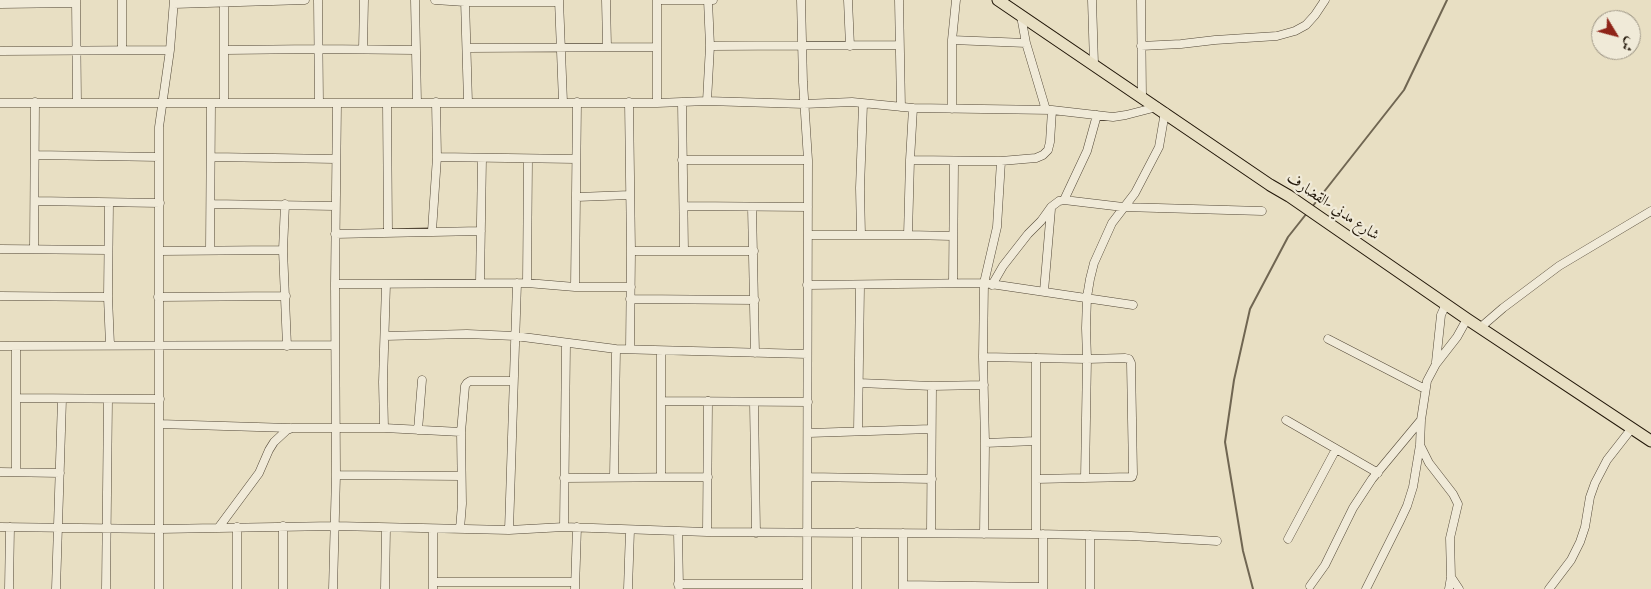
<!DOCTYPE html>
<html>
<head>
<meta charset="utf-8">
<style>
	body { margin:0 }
	#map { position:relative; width:1651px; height:589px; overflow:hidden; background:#e8dfc3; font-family:"Sorts Mill Goudy",Amiri,serif }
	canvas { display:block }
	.north { position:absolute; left:1591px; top:10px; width:50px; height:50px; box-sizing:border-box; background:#f0ead8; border:1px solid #9d9585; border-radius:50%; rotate:127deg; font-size:14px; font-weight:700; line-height:20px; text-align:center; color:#211608 }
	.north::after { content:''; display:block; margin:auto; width:18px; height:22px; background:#8f2418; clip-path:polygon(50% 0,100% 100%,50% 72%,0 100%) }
</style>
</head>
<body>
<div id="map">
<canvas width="1651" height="589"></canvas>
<div class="north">ش</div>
</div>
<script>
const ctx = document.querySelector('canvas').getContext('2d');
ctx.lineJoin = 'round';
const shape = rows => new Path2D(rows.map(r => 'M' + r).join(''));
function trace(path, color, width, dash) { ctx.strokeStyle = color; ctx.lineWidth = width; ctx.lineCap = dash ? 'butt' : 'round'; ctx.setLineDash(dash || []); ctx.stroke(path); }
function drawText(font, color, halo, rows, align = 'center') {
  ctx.font = font + ' "Sorts Mill Goudy",Amiri,serif'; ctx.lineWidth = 4.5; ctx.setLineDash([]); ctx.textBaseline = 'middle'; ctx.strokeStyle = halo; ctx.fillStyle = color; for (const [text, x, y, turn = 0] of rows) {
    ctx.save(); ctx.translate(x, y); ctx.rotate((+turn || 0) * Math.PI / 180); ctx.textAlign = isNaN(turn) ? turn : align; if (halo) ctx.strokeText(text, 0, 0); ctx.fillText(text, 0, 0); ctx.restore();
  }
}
const stream = shape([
	[1312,207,1404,90,1447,0],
	[1253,589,1243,551,1225,442,1234,380,1250,309,1288,237,1307,213]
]);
const minor = shape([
	[76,0,77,103],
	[224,0,224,103],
	[318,0,319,103],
	[415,0,417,102],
	[435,0,465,2,559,2],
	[465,0,468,102],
	[559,0,563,102],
	[606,0,607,46],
	[657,0,713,0],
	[801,0,803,82,808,160,807,589],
	[848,0,850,46],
	[899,0,901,107],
	[1092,0,1094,64],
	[1141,0,1142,97],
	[0,4,76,3],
	[174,4,305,0],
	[1021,16,1026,43,1046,110],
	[952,40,1026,43],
	[710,46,899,45],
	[1141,46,1181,44,1215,40,1277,36,1295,31,1306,25,1315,15,1325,0],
	[467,48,657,47],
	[363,49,364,0],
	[122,50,122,0],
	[225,50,318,49,415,50],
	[0,51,170,50],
	[707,101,710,46,708,0],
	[629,102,631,251,630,349],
	[682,102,684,251],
	[0,103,657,103,707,101,804,104,852,102,913,108,910,160,908,235],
	[387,103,388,233],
	[657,103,657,0],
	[913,108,1052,110,1113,117,1126,115,1157,107],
	[952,109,952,40,956,0],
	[35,155,159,157],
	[212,157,336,159],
	[437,157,576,159],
	[682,160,808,160],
	[910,160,1001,161,1036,158,1043,155,1048,150,1050,142,1052,110],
	[577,197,630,195],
	[1064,200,1087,151,1097,115],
	[35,201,160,203],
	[109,203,108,297,110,345],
	[211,204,335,206],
	[285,204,283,250,287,346],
	[684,206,808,207],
	[752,207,755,353],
	[432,231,437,157,436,102],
	[335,234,481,231],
	[808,235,908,235,952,236],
	[861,235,860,188,863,104],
	[34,248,35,102],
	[0,249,108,250],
	[210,250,211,103],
	[160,251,283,250],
	[631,251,754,251],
	[480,283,482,158],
	[527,283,528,159],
	[953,283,954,162],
	[335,284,527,283,575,287,631,287],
	[807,285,984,283,1133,305],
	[992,285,1003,266,1028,234,1041,221,1051,207,1059,201,1064,200,1123,207,1262,211],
	[575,287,577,102],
	[1044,291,1051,209],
	[0,296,108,297],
	[158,297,286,296],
	[630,299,755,300],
	[1481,327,1503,308,1559,266,1651,211],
	[385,336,467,334,515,336,616,349,807,354],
	[1328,339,1425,389],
	[0,346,335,345],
	[983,357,1087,359,1125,358,1129,359,1131,363,1133,474,1132,477,1036,479],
	[1436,362,1441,315,1446,304],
	[859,383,932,386,984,385],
	[16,398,160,399],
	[661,401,808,402],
	[754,402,756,533],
	[1286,420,1378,473],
	[159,424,290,428],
	[384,428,383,382,386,284],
	[418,430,422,380],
	[858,431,860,286],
	[809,433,931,429],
	[985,443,1036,441],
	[1420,445,1429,463,1453,494,1458,504,1450,538,1451,577,1449,589],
	[0,472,60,473],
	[16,472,16,346],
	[336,475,461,476],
	[614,477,616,349],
	[661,477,661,351],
	[808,477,932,479],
	[564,478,708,477],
	[1085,478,1087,359,1086,328,1087,297,1090,279,1094,263,1112,223,1135,193,1159,147,1165,112],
	[283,526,283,589],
	[0,527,159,529,335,526,509,530,564,527,707,532,1036,534,1131,536,1217,541],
	[219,527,259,473,269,450,274,442,287,430,292,428,384,428,461,432],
	[237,527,237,589],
	[564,527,566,343],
	[433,529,433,589],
	[460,529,462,504,461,432,465,386,467,383,470,381,513,381],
	[509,530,517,283],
	[678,532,679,587],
	[707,532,708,401],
	[931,533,932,386],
	[984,534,985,443,983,357,984,283,997,227,1001,161],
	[1036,534,1036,358],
	[1090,535,1090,589],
	[1288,539,1336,449],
	[1451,577,1459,589],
	[433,582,575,582],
	[678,584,807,584],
	[903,585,1043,587],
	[1310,586,1325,565,1353,508,1372,479,1421,420],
	[903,588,903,533],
	[9,589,10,527],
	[56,589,62,399],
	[106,589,108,399],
	[159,589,159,127,170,50,174,0],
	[333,589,336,475,335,284,337,103],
	[385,589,386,528],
	[575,589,577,527],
	[628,589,630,530],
	[857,589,857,532],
	[1043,589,1043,534],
	[1366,589,1399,523,1407,506,1413,487,1420,445,1421,420,1427,381,1436,364,1457,337,1467,319],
	[1549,589,1571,560,1580,542,1585,527,1590,497,1595,483,1607,460,1632,428]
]);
const highway = shape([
	[998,0,1270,185,1289,196,1467,319,1651,441]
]);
const streetNames = [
	["شارع مدني -القضارف",1332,208,34]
];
trace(stream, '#706652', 2);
trace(minor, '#534837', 9);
trace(highway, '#211608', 13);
trace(minor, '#f0ead8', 8);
trace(highway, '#e8dfc3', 11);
drawText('15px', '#211608', '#f0ead8', streetNames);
</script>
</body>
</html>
